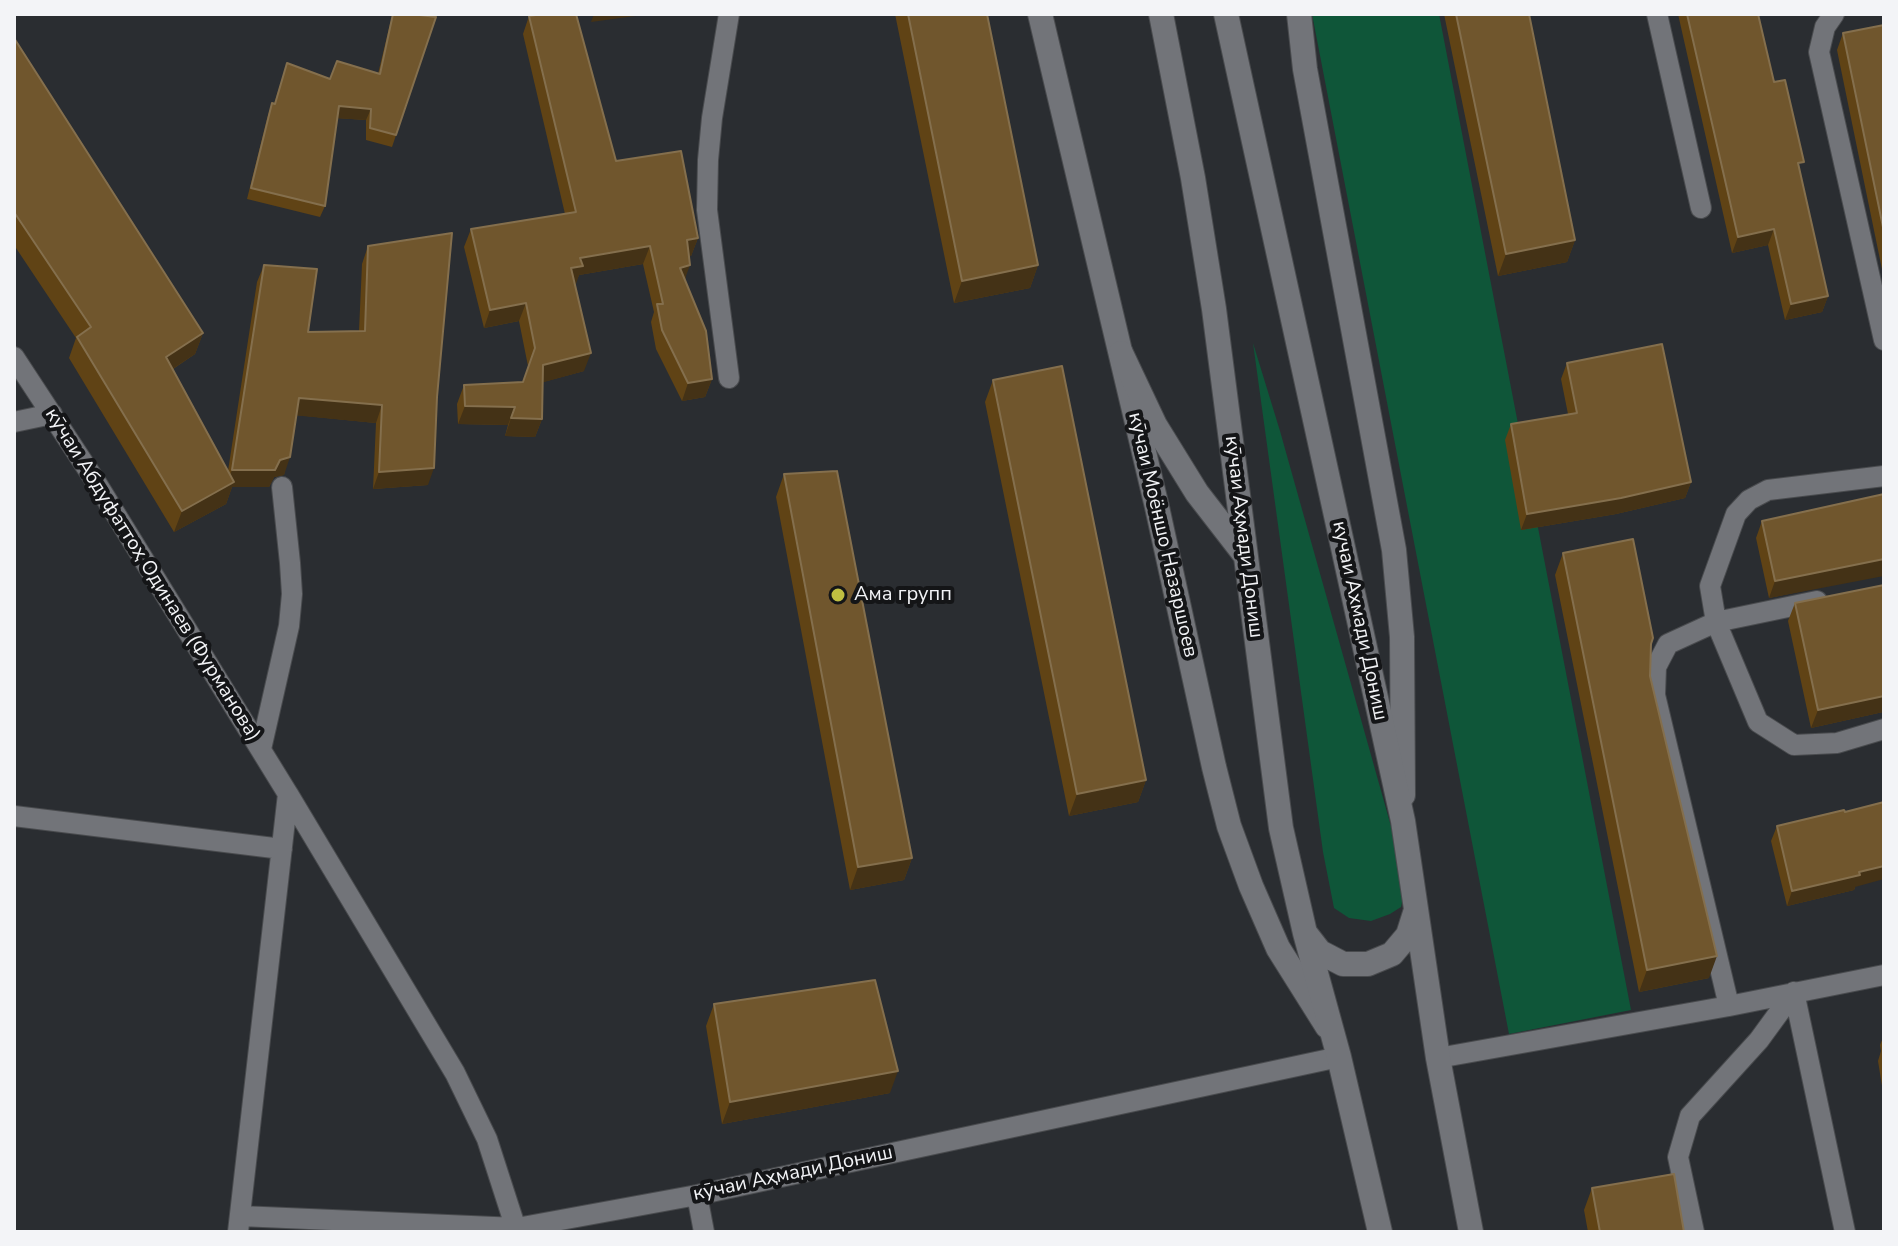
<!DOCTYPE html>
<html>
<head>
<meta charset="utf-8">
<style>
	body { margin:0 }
	#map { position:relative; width:1898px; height:1246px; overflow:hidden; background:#2a2d31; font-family:"Nunito Sans",sans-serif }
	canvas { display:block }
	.frame { position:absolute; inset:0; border:16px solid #f3f4f7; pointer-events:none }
</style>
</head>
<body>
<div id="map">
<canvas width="1898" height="1246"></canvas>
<div class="frame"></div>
</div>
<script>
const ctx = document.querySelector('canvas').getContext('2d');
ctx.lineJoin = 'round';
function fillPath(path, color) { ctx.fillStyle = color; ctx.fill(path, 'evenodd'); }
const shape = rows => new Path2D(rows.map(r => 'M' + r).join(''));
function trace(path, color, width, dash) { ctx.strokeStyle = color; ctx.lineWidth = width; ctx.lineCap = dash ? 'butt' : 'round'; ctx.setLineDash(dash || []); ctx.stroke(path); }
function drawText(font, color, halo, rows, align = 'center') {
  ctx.font = font + ' "Nunito Sans",sans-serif'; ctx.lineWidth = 8; ctx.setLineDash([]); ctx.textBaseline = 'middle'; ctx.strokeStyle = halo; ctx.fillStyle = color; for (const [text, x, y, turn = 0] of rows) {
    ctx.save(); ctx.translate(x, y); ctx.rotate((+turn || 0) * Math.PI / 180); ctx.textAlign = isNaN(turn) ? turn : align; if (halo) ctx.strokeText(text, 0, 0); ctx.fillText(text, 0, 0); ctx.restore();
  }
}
const green = shape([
	[1312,14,1439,14,1631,1010,1509,1034],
	[1253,343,1280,431,1394,837,1405,889,1401,907,1390,914,1371,921,1349,918,1334,908,1323,852]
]);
const service = shape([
	[1657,14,1701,208],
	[1834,14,1825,27,1819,52,1884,340],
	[14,357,94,479,288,794,238,1232],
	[729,378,707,210,708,160,712,118,729,14],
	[14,422,52,414],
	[1817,601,1716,622,1758,722,1794,745,1837,743,1884,729],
	[261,749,289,626,292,594,290,563,282,487],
	[288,794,455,1073,487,1139,517,1232],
	[14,816,282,849],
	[1794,992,1845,1232],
	[1729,1006,1884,975],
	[1438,1058,1729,1006,1655,695,1656,667,1668,644,1716,622,1710,586,1736,514,1749,500,1768,490,1884,476],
	[697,1195,704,1232],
	[240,1216,517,1228,697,1195,1339,1057],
	[1694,1232,1678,1157,1690,1116,1759,1040,1794,992]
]);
const minor = shape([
	[1040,14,1157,507,1214,767,1229,826,1251,886,1278,948,1327,1026],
	[1299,14,1305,69,1394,550,1402,637,1403,795]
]);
const tertiary = shape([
	[1161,14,1193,178,1214,309,1281,828,1305,933,1339,1057,1380,1232],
	[1226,14,1403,821,1438,1058,1471,1232],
	[1121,353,1155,425,1197,493,1245,555],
	[1306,934,1320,952,1343,964,1368,964,1392,954,1408,935,1415,913]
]);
const wall = shape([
	[393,14,436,17,392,147,366,140,366,120,337,118,325,206,320,217,247,199,268,115,272,103,274,104,287,63,330,79,378,74,390,24],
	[895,14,987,14,1038,265,1030,288,954,303],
	[1444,14,1529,14,1575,240,1567,262,1498,276],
	[1678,14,1758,14,1774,82,1800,171,1828,296,1822,312,1785,320,1768,245,1732,253],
	[529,16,616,161,698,238,691,256,689,256,685,280,712,379,705,397,682,401,656,349,651,322,654,312,643,264,579,275,575,284,584,371,543,382,542,419,535,437,505,436,508,425,458,424,457,404,464,385,523,382,528,366,519,321,484,328,464,247,471,229,565,214,523,34],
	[1884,25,1884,279,1837,50,1843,33],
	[14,38,203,333,195,354,173,369,228,471,257,282,264,265,308,332,359,331,362,264,368,246,428,485,373,489,376,423,296,415,284,475,274,477,269,487,232,487,226,504,174,532,69,358,76,338,14,245],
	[1567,363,1691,482,1685,498,1616,514,1521,530,1505,440,1511,424,1568,414,1561,379],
	[993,380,1146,780,1138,802,1069,816,985,402],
	[784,474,912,858,904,880,850,890,776,497],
	[1762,521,1881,575,1769,598,1756,538],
	[1563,553,1651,644,1650,676,1709,978,1639,992,1555,575],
	[1884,585,1884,709,1883,712,1811,728,1788,621,1795,603],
	[1777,826,1855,887,1854,890,1787,906,1771,841],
	[714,1004,890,1093,722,1124,706,1026],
	[1884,1035,1884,1098,1878,1061,1881,1051,1880,1045],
	[1592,1188,1684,1232,1588,1232,1584,1210]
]);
const shadedWall = shape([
	[594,14,650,14,591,22],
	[339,106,371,109,366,120,334,118],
	[1774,229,1768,245,1732,253,1738,237],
	[698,238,691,256,680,258,687,240],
	[1575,240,1567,262,1498,276,1506,254],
	[650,246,643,264,579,275,576,284,565,286,571,268,580,258],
	[690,265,683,284,680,268],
	[1038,265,1030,288,954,303,962,281],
	[1828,296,1822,312,1785,320,1791,304],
	[526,303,519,321,484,328,490,310],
	[203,333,195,354,159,378,166,357],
	[591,353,584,371,537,384,543,365],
	[712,379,705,397,682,401,688,383],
	[299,398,382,405,376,423,292,415],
	[465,406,515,407,508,425,458,424],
	[511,418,542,419,535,437,505,436],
	[290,457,284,475,274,477,269,487,232,487,226,504,174,532,182,511,225,487,232,470],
	[434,468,428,485,373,489,379,472],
	[1691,482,1685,498,1616,514,1521,530,1527,514],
	[1884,559,1884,576,1769,598,1775,581],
	[1884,696,1884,709,1883,712,1811,728,1818,710],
	[1146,780,1138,802,1069,816,1077,794],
	[912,858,904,880,850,890,858,867],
	[1884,866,1884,879,1855,887,1854,890,1787,906,1792,891],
	[1717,956,1709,978,1639,992,1647,970],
	[898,1071,890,1093,722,1124,730,1102]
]);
const building = shape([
	[393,14,411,14,436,17,396,135,370,128,371,109,339,106,325,206,251,188,272,103,275,104,287,63,330,79,337,61,380,74,393,14],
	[543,14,576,14,616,161,681,151,698,238,687,240,690,265,680,268,706,331,712,379,688,383,662,330,657,304,663,304,650,246,580,258,583,266,571,268,591,353,543,365,542,419,511,418,515,407,465,406,464,385,523,382,535,348,526,303,490,310,471,229,576,212,529,16,543,14],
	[908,14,987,14,1038,265,962,281,908,14],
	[1456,14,1529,14,1575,240,1506,254,1456,14],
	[1687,14,1758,14,1774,82,1785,80,1804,162,1798,163,1828,296,1791,304,1774,229,1738,237,1687,14],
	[1884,25,1884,232,1843,33,1884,25],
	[14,38,203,333,166,357,234,482,182,511,77,337,91,327,14,212,14,38],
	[452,233,437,397,434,468,379,472,382,405,299,398,290,457,280,460,275,470,232,470,264,265,317,269,308,332,365,331,368,246,452,233],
	[1662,344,1691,482,1621,498,1527,514,1511,424,1577,413,1567,363,1662,344],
	[1062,366,1146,780,1077,794,993,380,1062,366],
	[837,471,912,858,858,867,784,474,837,471],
	[1884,494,1884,559,1775,581,1762,521,1884,494],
	[1633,539,1653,638,1651,644,1650,676,1717,956,1647,970,1563,553,1633,539],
	[1884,585,1884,696,1818,710,1795,603,1884,585],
	[1884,802,1884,866,1859,872,1860,875,1792,891,1777,826,1844,810,1845,812,1884,802],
	[875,980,898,1071,730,1102,714,1004,875,980],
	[1674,1174,1684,1232,1600,1232,1592,1188,1674,1174]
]);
const markers = [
	[838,595,8,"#bfbe41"]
];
const streetNames = [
	["кӯчаи Моёншо Назаршоев",1162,535,77],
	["кӯчаи Аҳмади Дониш",1243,537,83],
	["кӯчаи Абдуфаттоҳ Одинаев (Фурманова)",152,575,58],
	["кучаи Ахмади Дониш",1359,621,78],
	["кӯчаи Аҳмади Дониш",793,1174,-12]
];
const poiNames = [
	["Ама групп",854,595]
];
fillPath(green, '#0f5639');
trace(service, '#494b4e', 22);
trace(minor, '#494b4e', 26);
trace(tertiary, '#494b4e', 26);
trace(service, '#727479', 20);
trace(minor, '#727479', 24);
trace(tertiary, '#727479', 24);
fillPath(wall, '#604315');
fillPath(shadedWall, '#443216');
fillPath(building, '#70562d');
trace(building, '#846f4d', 2);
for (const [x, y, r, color] of markers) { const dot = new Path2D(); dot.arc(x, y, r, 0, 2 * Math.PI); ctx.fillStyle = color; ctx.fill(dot); trace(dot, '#141517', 3); }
drawText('20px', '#f3f4f7', '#141517', streetNames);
drawText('20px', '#f3f4f7', '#141517', poiNames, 'left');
</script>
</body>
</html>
